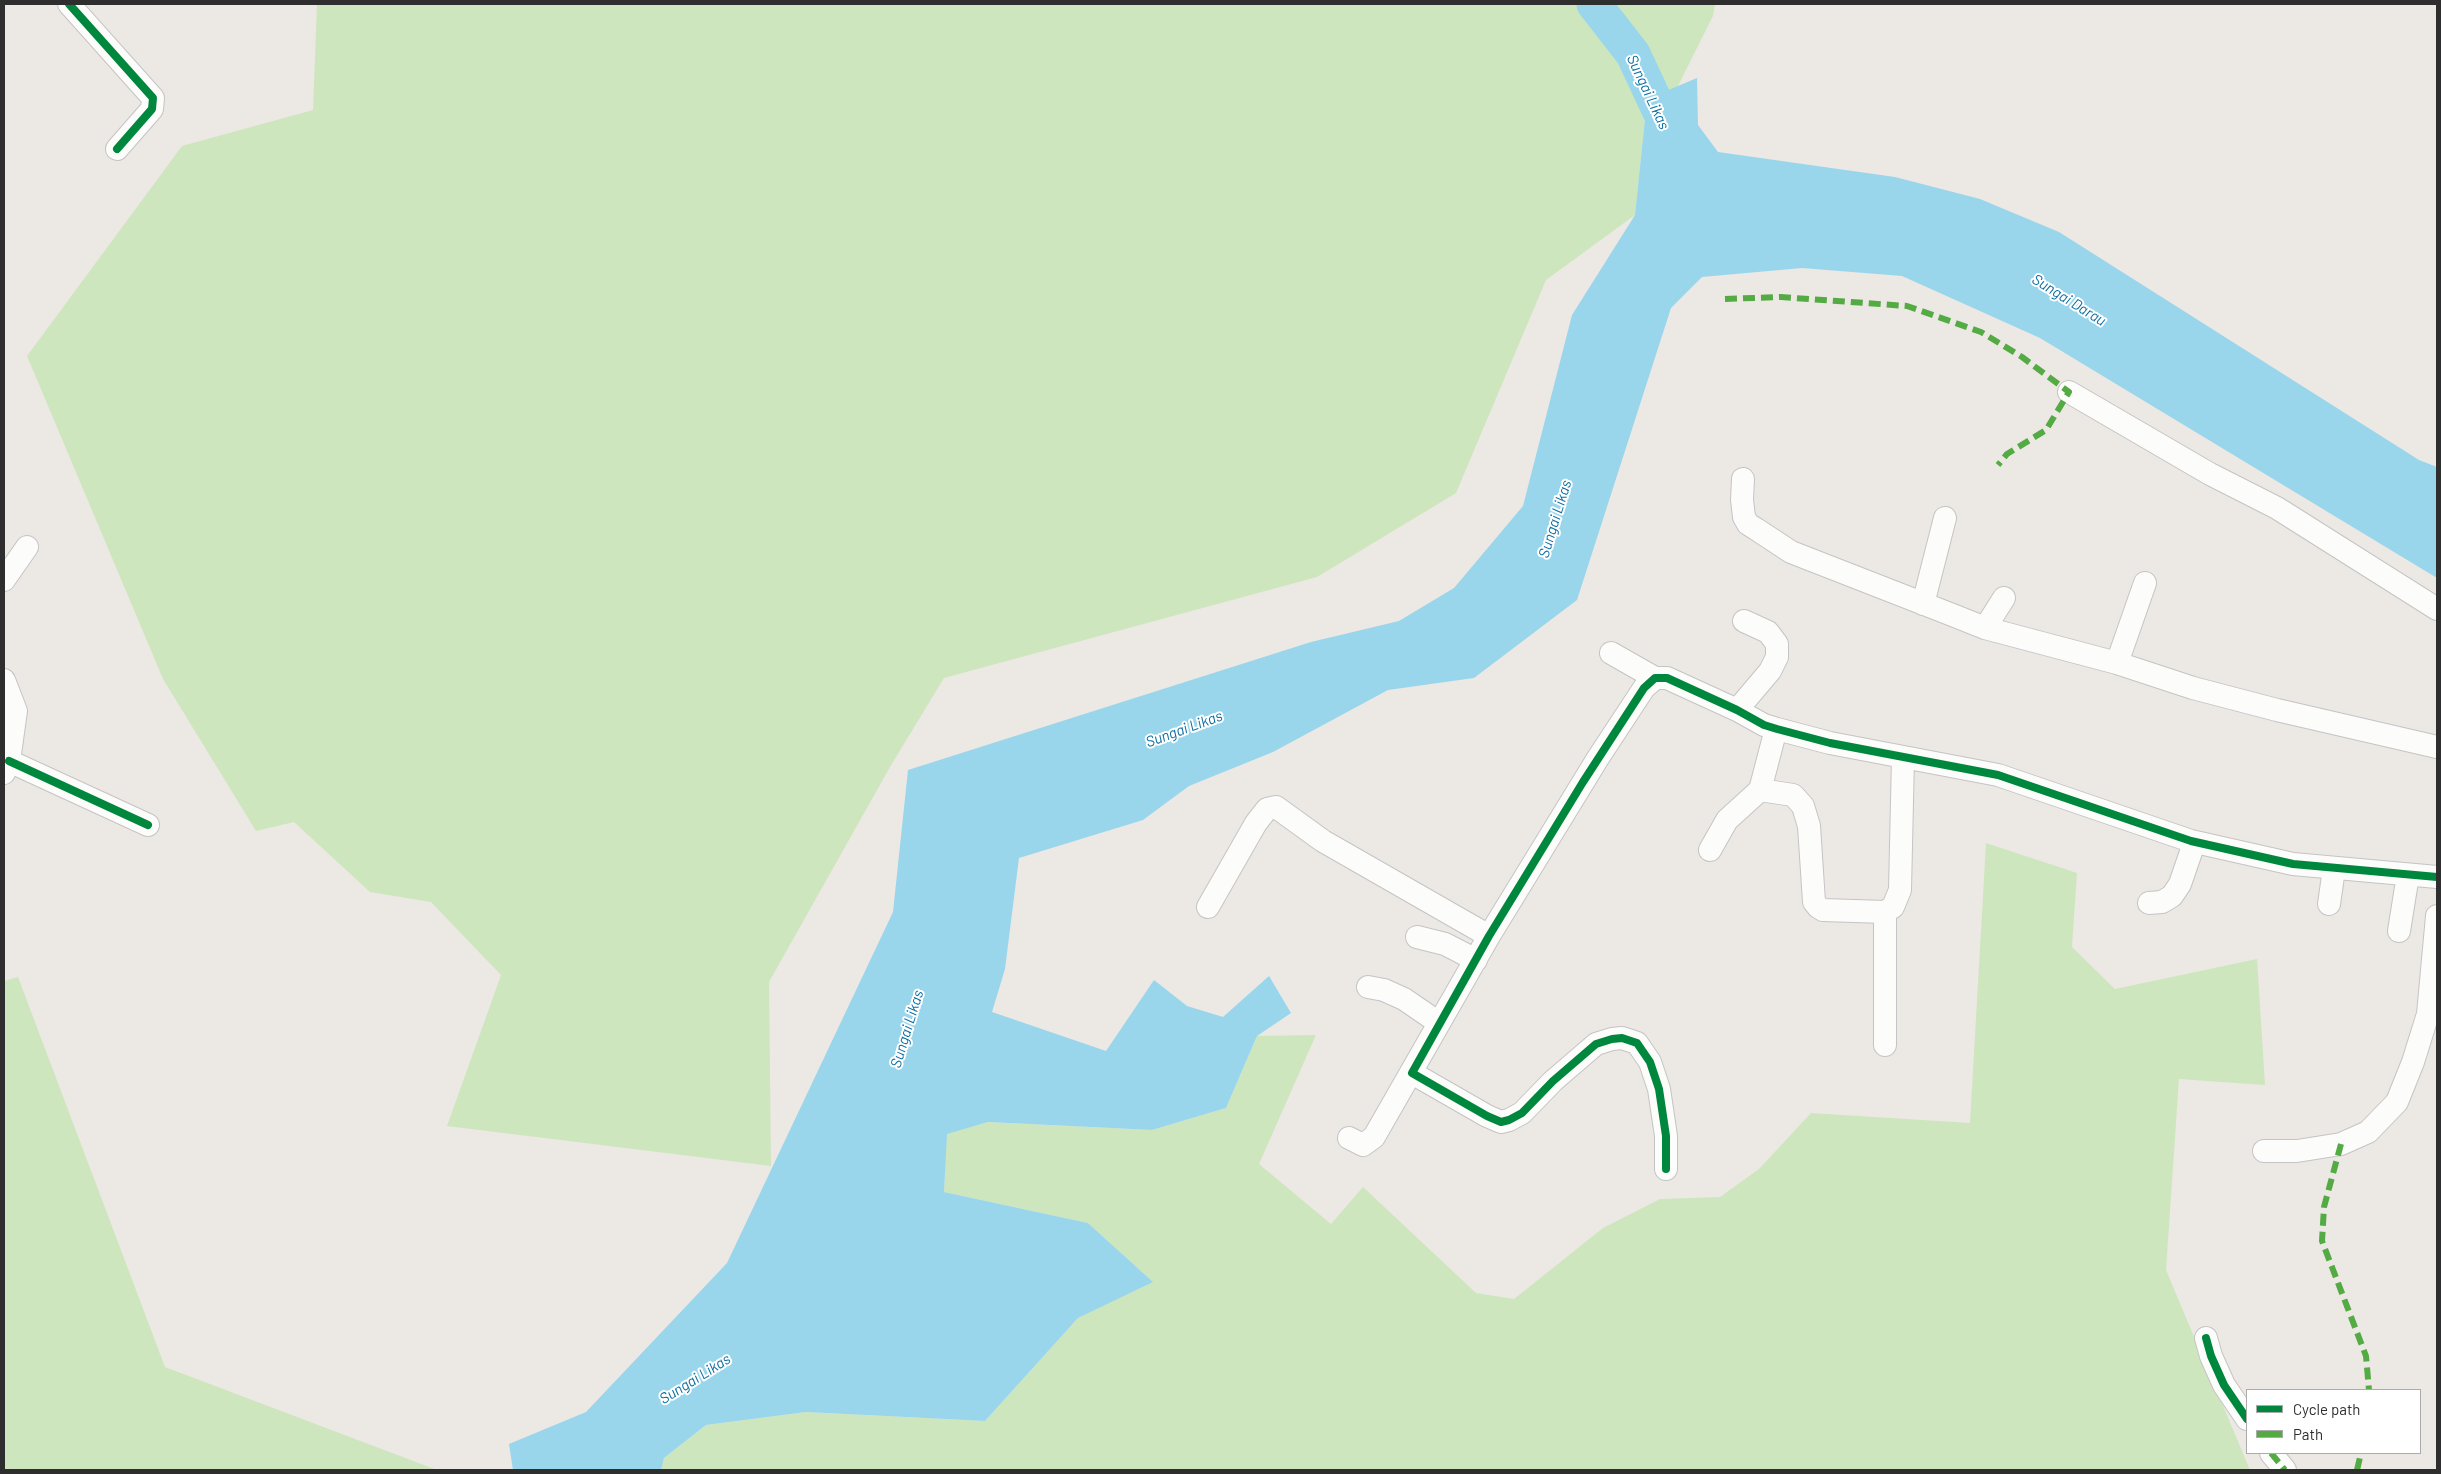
<!DOCTYPE html>
<html>
<head>
<meta charset="utf-8">
<style>
	body { margin:0 }
	#map { position:relative; width:2441px; height:1474px; overflow:hidden; background:#ece8e4; font-family:Barlow,sans-serif }
	canvas { display:block }
	.frame { position:absolute; inset:0; border:5px solid #2e2e2e; pointer-events:none }
	.legend { position:absolute; left:2246px; top:1389px; width:175px; height:65px; box-sizing:border-box; background:#fff; border:1px solid #ababab; margin:0; padding:6px 9px; list-style:none; font-size:15px; color:#2e2e2e }
	.legend li { display:flex; align-items:center; gap:10px; height:25px }
	.legend b { width:25px; border:1px solid #ababab }
</style>
</head>
<body>
<div id="map">
<canvas width="2441" height="1474"></canvas>
<div class="frame"></div>
<ul class="legend">
<li><b style="height:6px;background:#00873e"></b>Cycle path</li>
<li><b style="height:6px;background:#54ab44"></b>Path</li>
</ul>
</div>
<script>
const ctx = document.querySelector('canvas').getContext('2d');
ctx.lineJoin = 'round';
function fillPath(path, color) { ctx.fillStyle = color; ctx.fill(path, 'evenodd'); }
const shape = rows => new Path2D(rows.map(r => 'M' + r).join(''));
function trace(path, color, width, dash) { ctx.strokeStyle = color; ctx.lineWidth = width; ctx.lineCap = dash ? 'butt' : 'round'; ctx.setLineDash(dash || []); ctx.stroke(path); }
function drawText(font, color, halo, rows, align = 'center') {
  ctx.font = font + ' Barlow,sans-serif'; ctx.lineWidth = 4; ctx.setLineDash([]); ctx.textBaseline = 'middle'; ctx.strokeStyle = halo; ctx.fillStyle = color; for (const [text, x, y, turn = 0] of rows) {
    ctx.save(); ctx.translate(x, y); ctx.rotate((+turn || 0) * Math.PI / 180); ctx.textAlign = isNaN(turn) ? turn : align; if (halo) ctx.strokeText(text, 0, 0); ctx.fillText(text, 0, 0); ctx.restore();
  }
}
const green = shape([
	[317,4,1715,4,1713,16,1677,88,1647,99,1635,215,1546,280,1456,493,1317,577,944,678,890,767,769,982,771,1166,447,1126,501,975,431,902,370,892,294,822,256,831,163,679,27,356,182,146,313,110],
	[1986,843,2077,873,2072,947,2115,989,2257,959,2265,1085,2179,1079,2166,1270,2250,1470,661,1470,664,1458,706,1425,806,1412,985,1421,1078,1318,1152,1281,1088,1223,944,1192,946,1133,988,1122,1152,1130,1226,1108,1257,1036,1316,1035,1259,1164,1331,1224,1363,1187,1476,1293,1514,1299,1603,1228,1660,1199,1720,1197,1759,1169,1811,1113,1970,1123],
	[18,977,165,1367,437,1470,4,1470,4,981]
]);
const water = shape([
	[1697,78,1698,125,1718,152,1895,177,1980,199,2059,232,2419,460,2437,467,2437,578,2040,338,1902,276,1802,268,1702,277,1671,308,1577,600,1474,678,1388,690,1273,752,1189,786,1143,820,1019,858,1005,969,992,1012,1106,1051,1154,980,1187,1006,1223,1017,1269,976,1291,1013,1257,1036,1226,1108,1152,1130,988,1122,947,1134,944,1192,1088,1223,1153,1282,1078,1318,985,1421,806,1412,706,1425,664,1458,661,1470,513,1470,509,1444,586,1412,727,1263,893,912,908,770,1311,642,1399,621,1454,588,1523,506,1572,315,1635,215,1647,99]
]);
const river = shape([
	[1594,4,1633,54,1668,129,1667,141]
]);
const minor = shape([
	[69,4,153,98,152,109,117,149],
	[2069,392,2210,474,2277,508,2437,609],
	[1743,479,1742,500,1744,517,1748,524,1756,529,1791,552,1955,616,1985,628,2117,663,2193,688,2277,710,2437,747],
	[4,580,27,547],
	[1923,604,1945,518],
	[1985,628,2004,598],
	[1611,653,1655,678],
	[2117,663,2145,583],
	[4,680,16,711,9,761,4,773],
	[1737,710,1770,671,1777,657,1777,644,1768,632,1744,621],
	[9,761,148,825],
	[1760,790,1793,795,1803,806,1809,826,1814,902,1818,907,1823,910,1885,912,1893,907,1900,890,1903,757],
	[1710,850,1727,820,1760,790,1776,729],
	[2149,903,2162,902,2172,896,2180,884,2191,852,2191,841],
	[2329,904,2334,869],
	[1208,907,1256,823,1267,809,1276,807,1323,841,1489,936],
	[2399,931,2408,875],
	[1417,937,1445,944,1476,960],
	[1368,987,1384,990,1404,999,1439,1023],
	[1885,1045,1885,912],
	[1412,1073,1487,1116,1501,1122,1509,1120,1522,1113,1553,1081,1596,1044,1612,1039,1622,1038,1637,1043,1650,1062,1659,1089,1666,1136,1666,1169],
	[1349,1138,1363,1145,1374,1137,1489,936,1598,758,1644,688,1655,678,1667,678,1737,710,1764,725,1777,729,1830,743,1998,775,2191,841,2293,864,2437,877],
	[2264,1151,2297,1151,2341,1144,2368,1132,2397,1102,2413,1062,2428,1014,2437,916],
	[2206,1338,2211,1356,2224,1385,2247,1419],
	[2271,1453,2285,1470]
]);
const quiet = shape([
	[1725,299,1781,297,1907,306,1981,332,2022,357,2069,392,2046,430,2007,454,1998,465],
	[2341,1144,2324,1207,2322,1241,2366,1356,2369,1390],
	[2271,1453,2285,1470],
	[2357,1470,2361,1453]
]);
const cycleway = shape([
	[69,4,153,98,152,109,117,149],
	[9,761,148,825],
	[1666,1169,1666,1136,1659,1089,1650,1062,1637,1043,1622,1038,1612,1039,1596,1044,1553,1081,1522,1113,1509,1120,1501,1122,1487,1116,1412,1073,1489,936,1583,782,1644,688,1655,678,1667,678,1737,710,1764,725,1777,729,1830,743,1998,775,2191,841,2293,864,2437,877],
	[2206,1338,2211,1356,2224,1385,2247,1419]
]);
const waterNames = [
	["Sungai Likas",1648,92,65],
	["Sungai Darau",2069,300,32],
	["Sungai Likas",1555,519,-73],
	["Sungai Likas",1184,729,-20],
	["Sungai Likas",907,1029,-73],
	["Sungai Likas",695,1379,-32]
];
fillPath(green, '#cee6be');
fillPath(water, '#99d6ec');
trace(river, '#99d6ec', 35);
trace(minor, '#c5c4c5', 24);
trace(minor, '#fcfcfb', 22);
trace(quiet, '#54ab44', 6, [12, 6]);
trace(cycleway, '#00873e', 8);
drawText('italic 15px', '#0d6fa3', '#fff', waterNames);
</script>
</body>
</html>
